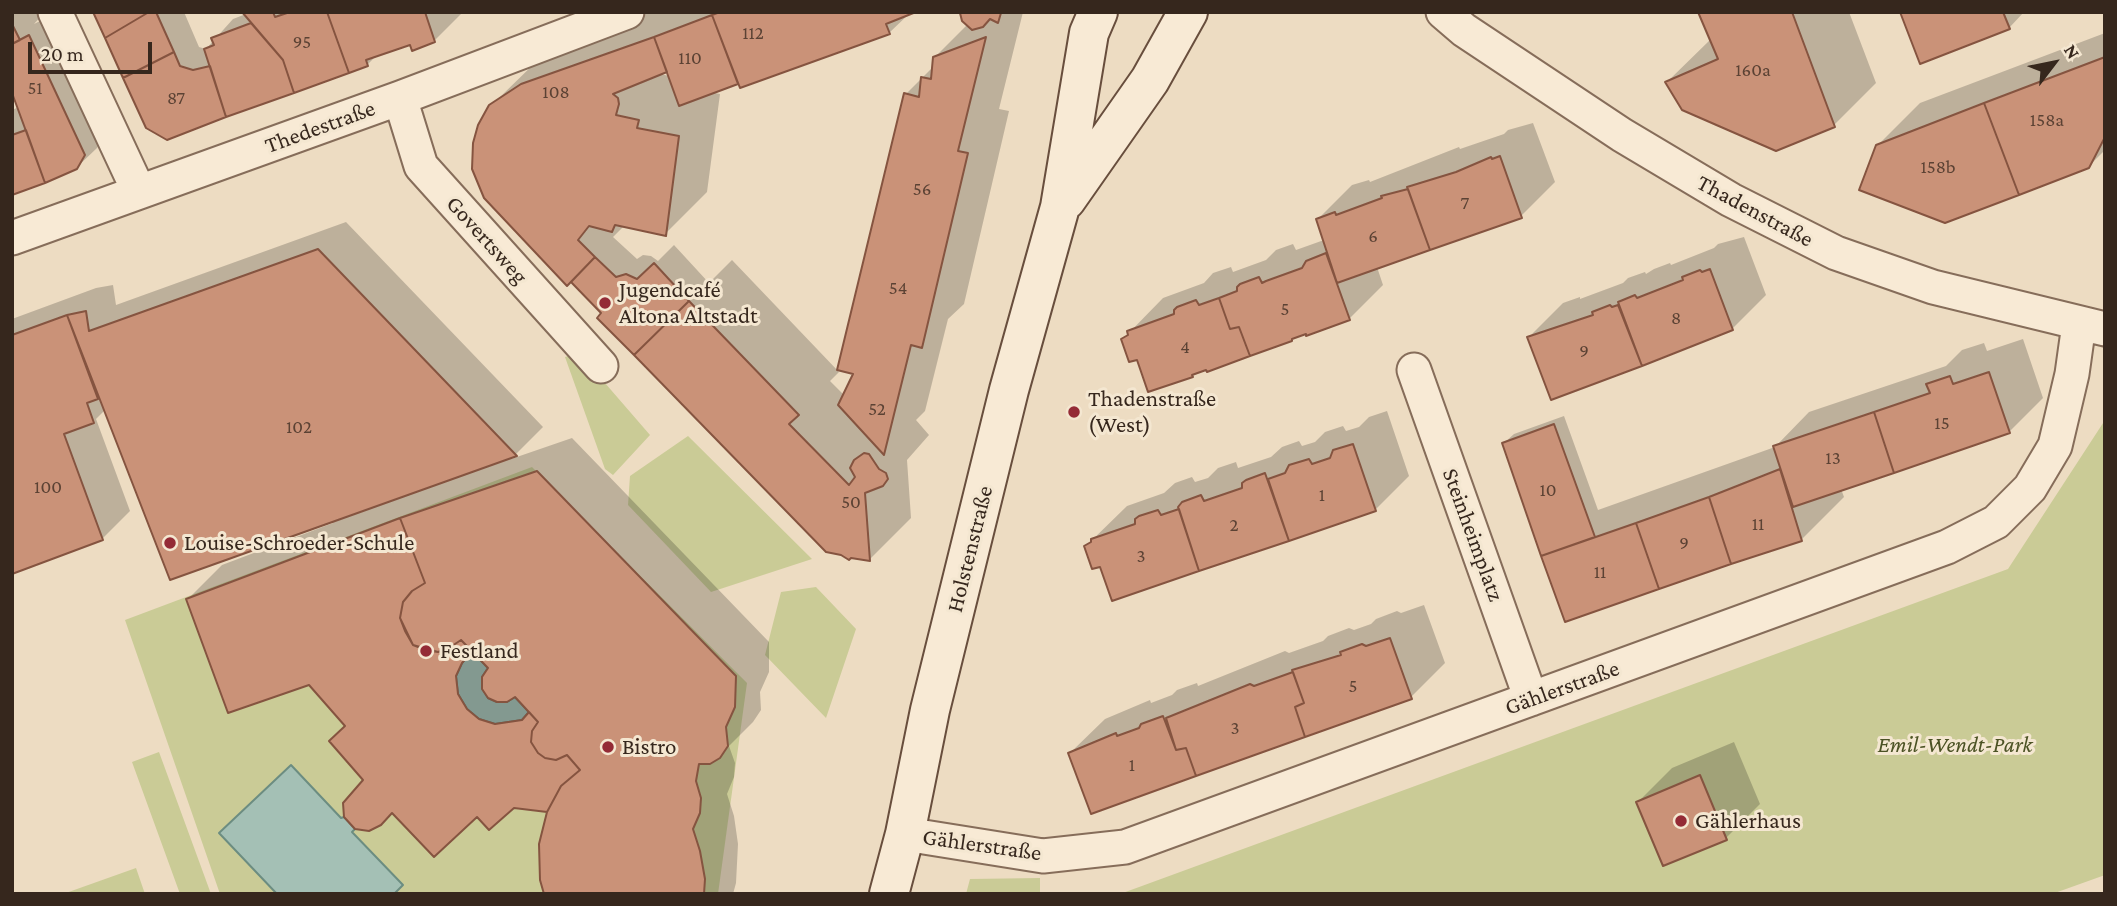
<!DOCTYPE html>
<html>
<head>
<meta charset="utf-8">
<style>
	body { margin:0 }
	#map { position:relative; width:2117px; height:906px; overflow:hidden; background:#eddcc2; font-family:"Crimson Pro",serif }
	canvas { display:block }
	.frame { position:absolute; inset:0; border:14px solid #36271d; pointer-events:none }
	.north { position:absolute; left:2019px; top:28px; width:70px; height:70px; -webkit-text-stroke:5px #f4e7d1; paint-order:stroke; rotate:58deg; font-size:19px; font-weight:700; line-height:28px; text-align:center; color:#36271d }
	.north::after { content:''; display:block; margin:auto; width:24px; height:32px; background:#36271d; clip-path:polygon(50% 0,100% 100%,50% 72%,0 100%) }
	.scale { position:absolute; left:28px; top:42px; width:124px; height:32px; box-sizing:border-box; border:4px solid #36271d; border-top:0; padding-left:9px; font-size:21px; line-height:24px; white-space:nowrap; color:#36271d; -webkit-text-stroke:5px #f4e7d1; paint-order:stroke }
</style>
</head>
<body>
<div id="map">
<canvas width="2117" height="906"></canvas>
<div class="frame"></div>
<div class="north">N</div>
<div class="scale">20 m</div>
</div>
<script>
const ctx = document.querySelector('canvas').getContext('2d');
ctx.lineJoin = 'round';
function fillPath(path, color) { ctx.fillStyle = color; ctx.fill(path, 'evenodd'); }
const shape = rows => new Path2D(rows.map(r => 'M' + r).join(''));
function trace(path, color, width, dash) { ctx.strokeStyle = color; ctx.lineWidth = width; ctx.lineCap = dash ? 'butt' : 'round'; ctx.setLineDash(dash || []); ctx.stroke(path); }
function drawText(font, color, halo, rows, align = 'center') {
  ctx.font = font + ' "Crimson Pro",serif'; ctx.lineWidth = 6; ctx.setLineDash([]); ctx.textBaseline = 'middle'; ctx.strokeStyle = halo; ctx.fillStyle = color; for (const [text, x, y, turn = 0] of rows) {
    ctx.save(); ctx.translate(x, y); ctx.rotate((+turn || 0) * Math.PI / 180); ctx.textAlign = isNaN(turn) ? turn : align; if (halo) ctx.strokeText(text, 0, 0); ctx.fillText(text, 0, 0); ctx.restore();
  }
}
const green = shape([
	[579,353,650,435,613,475,605,469,565,357],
	[2105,420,2105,875,2052,894,1120,894,2008,569],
	[688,436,812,559,711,592,628,505,630,476],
	[532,467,747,683,718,894,220,894,125,620],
	[816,587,856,629,826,718,765,655,781,592],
	[159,752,211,894,180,894,132,762],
	[136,868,145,894,63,894],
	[1040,878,1040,894,966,894,970,879]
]);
const water = shape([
	[472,651,488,668,482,677,482,688,488,698,497,702,507,702,515,697,529,712,522,720,495,724,479,719,467,709,458,694,456,676,462,663,472,651],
	[291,765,341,818,344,817,355,829,352,832,403,885,394,894,277,894,219,833,291,765]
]);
const shadow = shape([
	[12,12,45,12,34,24,48,17,104,135,97,148,76,168,12,193,12,110,19,107,12,89],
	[153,12,184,12,199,47,206,49,233,19,246,14,244,12,462,13,434,41,411,42,378,54,367,65,167,138],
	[648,12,911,12,889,33,710,92,720,94,707,192,665,234,625,225,613,237,637,259,643,255,651,256,658,261,674,245,709,283,732,260,839,372,830,381,845,396,856,373,906,94,934,66,934,58,967,25,963,12,1023,12,999,109,1009,111,964,304,948,319,925,411,916,420,929,435,907,460,911,518,869,560,603,313,571,279,498,99,541,57,565,42],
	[668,70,670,76,659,74],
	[1700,12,1849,12,1876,83,1834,125,1667,82,1711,39],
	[1902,12,2024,12,2009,28],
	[2105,33,2105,150,2088,167,1877,146,1920,103],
	[1533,123,1555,182,1521,216,1377,267,1383,285,1349,319,1307,332,1138,358,1123,339,1163,298,1204,283,1213,273,1231,267,1233,272,1266,260,1276,250,1293,244,1296,250,1324,240,1318,219,1352,185,1369,180,1370,182,1459,147,1460,149,1504,134,1508,130],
	[346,222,543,427,511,459,572,438,769,642,769,672,760,692,761,710,753,722,729,746,735,763,734,777,727,794,734,816,738,844,736,883,733,894,546,894,549,811,513,806,477,814,366,780,347,725,309,683,188,599,222,565,333,523,332,520,104,411,96,419,130,511,102,539,12,572,12,319,96,288,113,285,116,305],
	[1744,237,1766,295,1732,329,1552,398,1529,337,1563,303,1580,297,1580,299,1623,283,1628,278,1645,272,1646,274,1654,269,1670,263,1671,265,1714,248,1718,244],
	[2023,339,2043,398,2009,432,1841,489,1844,497,1802,539,1566,620,1504,443,1514,434,1564,416,1598,510,1775,447,1809,412,1946,366,1962,350,1984,343,1987,351],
	[1387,411,1409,476,1375,510,1113,599,1101,565,1086,546,1127,506,1164,493,1175,483,1192,477,1195,482,1208,478,1218,468,1236,462,1238,468,1271,457,1282,447,1299,441,1302,446,1315,442,1325,432,1343,426,1346,431,1359,427,1369,417],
	[1424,605,1445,663,1411,697,1092,812,1070,753,1105,719,1150,700,1151,703,1172,695,1177,690,1197,683,1198,686,1285,651,1289,653,1323,641,1328,636,1349,628,1354,630,1371,624,1376,619,1397,611,1401,613],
	[1734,742,1760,804,1726,838,1638,802,1672,768]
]);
const building = shape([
	[93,12,149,12,105,38,93,12],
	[149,12,156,12,174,52,123,78,105,38,149,12],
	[242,12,273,12,275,17,290,12,327,12,349,73,294,93,283,60,242,12],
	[327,12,425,12,435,42,412,51,410,45,366,60,368,66,349,73,327,12],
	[720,12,916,12,886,24,890,34,740,88,712,15,720,12],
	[1698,12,1792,12,1835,127,1776,151,1682,110,1665,82,1718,59,1698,12],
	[1900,12,2003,12,2010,29,1920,64,1900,12],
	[960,13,961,12,1001,13,998,23,990,19,983,27,972,30,962,21,960,13],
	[712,15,738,84,679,106,654,37,712,15],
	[251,23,283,60,294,93,226,117,204,49,214,45,211,38,251,23],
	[12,24,20,40,12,44,12,24],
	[29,35,85,155,77,169,45,183,12,93,12,44,29,35],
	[654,37,667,72,613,94,618,98,619,104,616,115,639,120,637,128,679,136,666,236,615,225,612,232,589,226,578,240,595,257,567,286,484,198,472,169,473,143,478,125,489,105,521,84,654,37],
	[986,37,958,151,968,153,922,348,911,345,884,455,838,405,853,374,837,370,904,93,919,97,921,77,931,79,933,57,986,37],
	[174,52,180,66,193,70,210,66,226,117,167,140,146,128,123,78,174,52],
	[2105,57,2105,137,2089,168,2019,195,1984,103,2105,57],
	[1984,103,2019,195,1945,223,1859,190,1876,145,1984,103],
	[26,130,45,183,12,195,12,135,26,130],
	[1500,156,1522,218,1430,250,1407,187,1456,172,1491,157,1492,159,1500,156],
	[1408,189,1430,250,1337,283,1316,219,1335,212,1336,215,1382,198,1381,196,1408,189],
	[318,249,517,456,170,580,67,315,86,311,89,331,318,249],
	[1326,253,1350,320,1306,336,1306,334,1292,339,1292,341,1250,356,1239,327,1230,329,1219,298,1237,291,1237,287,1240,284,1259,277,1262,283,1266,281,1302,268,1306,261,1326,253],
	[595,257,616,277,626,274,637,279,654,263,689,301,634,355,597,318,601,313,571,282,595,257],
	[1710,269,1733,330,1642,366,1618,302,1635,295,1637,298,1683,280,1682,277,1700,270,1702,272,1710,269],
	[1219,298,1230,329,1239,327,1250,356,1207,372,1206,370,1192,375,1193,377,1148,392,1137,360,1129,362,1121,339,1128,335,1127,331,1174,314,1174,310,1177,307,1196,300,1199,305,1219,298],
	[689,301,799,415,789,424,849,485,855,477,850,468,854,460,864,453,869,454,879,469,886,473,888,479,883,486,865,493,870,561,851,558,849,560,841,555,826,552,634,355,689,301],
	[1610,305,1612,307,1618,305,1642,366,1551,400,1527,337,1593,315,1592,312,1610,305],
	[67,315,98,399,87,403,94,423,64,434,103,540,12,574,12,335,67,315],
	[1989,372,2010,433,1894,473,1874,412,1930,393,1926,384,1950,376,1953,384,1989,372],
	[1874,412,1894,473,1793,507,1773,446,1874,412],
	[1554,424,1595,537,1541,556,1502,443,1554,424],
	[1353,444,1376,511,1289,541,1268,479,1285,473,1289,465,1309,459,1312,464,1330,458,1333,450,1353,444],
	[1780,469,1802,541,1731,564,1709,497,1780,469],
	[537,471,736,676,735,707,726,727,728,746,720,758,710,764,699,764,696,781,701,798,700,813,693,829,700,851,705,879,704,894,544,894,540,880,539,844,547,812,561,786,580,770,567,755,556,760,545,758,538,753,531,742,532,731,538,722,515,697,507,702,497,702,488,698,482,689,482,677,488,668,461,640,449,648,438,652,426,650,413,645,405,631,400,618,403,602,412,591,425,583,400,518,537,471],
	[1265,473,1289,541,1199,571,1178,507,1182,502,1201,495,1204,501,1242,488,1242,483,1246,480,1265,473],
	[1709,497,1731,564,1659,589,1636,523,1709,497],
	[1179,509,1199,571,1112,601,1100,567,1092,569,1084,546,1091,542,1091,539,1135,524,1135,519,1139,516,1158,510,1161,515,1179,509],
	[400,518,425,583,412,591,403,602,400,618,413,645,438,652,449,648,461,640,472,651,462,663,456,676,458,694,467,709,479,719,495,724,522,720,529,712,538,722,532,731,531,742,538,753,545,758,556,760,567,755,580,770,561,786,547,812,514,808,489,830,477,817,434,857,392,813,381,825,369,831,355,829,344,817,343,803,363,780,329,741,345,726,309,685,228,713,186,599,400,518],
	[1636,523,1659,589,1565,622,1541,556,1636,523],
	[1390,638,1412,699,1305,737,1295,707,1304,703,1292,670,1341,655,1340,652,1362,644,1366,646,1390,638],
	[1293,672,1304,703,1295,707,1305,737,1196,776,1186,748,1176,750,1166,718,1250,684,1254,686,1293,672],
	[1163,716,1176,750,1186,748,1196,776,1091,814,1068,753,1116,733,1117,736,1139,728,1141,724,1163,716],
	[1700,775,1727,840,1663,866,1636,802,1700,775]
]);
const minor = shape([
	[55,12,139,192],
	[1443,12,1464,30,1622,135,1731,200,1836,253,1933,287,2105,329],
	[400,98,421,166,601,366],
	[12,238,400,98,627,12],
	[1414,370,1531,699],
	[905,834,1043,856,1125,847,1947,547,1996,522,2030,488,2055,446,2072,374,2079,324]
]);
const secondary = shape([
	[1066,200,1150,80,1188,12],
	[889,894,905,834,930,710,1009,390,1060,207,1089,33,1098,12]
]);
const markers = [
	[605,303,7,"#942b36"],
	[1074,412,7,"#942b36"],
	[170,543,7,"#942b36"],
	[426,651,7,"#942b36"],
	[608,747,7,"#942b36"],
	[1681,821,7,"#942b36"]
];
const numberNames = [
	["112",753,33],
	["95",302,42],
	["110",690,58],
	["160a",1753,70],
	["51",35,88],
	["108",556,92],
	["87",176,98],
	["158a",2047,120],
	["158b",1938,167],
	["56",922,189],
	["7",1465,203],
	["6",1373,236],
	["54",898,288],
	["5",1285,309],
	["8",1676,318],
	["4",1185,347],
	["9",1584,351],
	["52",877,409],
	["15",1942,423],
	["102",299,427],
	["13",1833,458],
	["100",48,487],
	["10",1548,490],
	["1",1322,495],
	["50",851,502],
	["11",1758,524],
	["2",1234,525],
	["9",1684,543],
	["3",1141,556],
	["11",1600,572],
	["5",1353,686],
	["3",1235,728],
	["1",1132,765]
];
const streetNames = [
	["Thedestraße",320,127,-20],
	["Thadenstraße",1755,211,28],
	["Govertsweg",487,240,48],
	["Steinheimplatz",1473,535,70],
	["Holstenstraße",970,549,-76],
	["Gählerstraße",1562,688,-20],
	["Gählerstraße",982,845,8]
];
const poiNames = [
	["Jugendcafé",619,290],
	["Altona Altstadt",619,316],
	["Thadenstraße",1088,399],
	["(West)",1088,425],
	["Louise-Schroeder-Schule",184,543],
	["Festland",440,651],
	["Bistro",622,747],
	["Gählerhaus",1695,821]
];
const parkNames = [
	["Emil-Wendt-Park",1955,745]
];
fillPath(green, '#cacb96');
fillPath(water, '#a4c0b5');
trace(water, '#6c8d81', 2);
fillPath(shadow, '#0003');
fillPath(building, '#ca9278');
trace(building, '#855440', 2);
trace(minor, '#866d5a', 37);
trace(secondary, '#684e3d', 42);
trace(minor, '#f8ead5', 33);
trace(secondary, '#f8ead5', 38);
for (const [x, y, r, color] of markers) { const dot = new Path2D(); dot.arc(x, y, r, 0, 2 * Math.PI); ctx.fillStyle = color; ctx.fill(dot); trace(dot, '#f4e7d1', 2.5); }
drawText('19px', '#5b4234', null, numberNames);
drawText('23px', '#36271d', '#f4e7d1', streetNames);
drawText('23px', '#36271d', '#f4e7d1', poiNames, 'left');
drawText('italic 23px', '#4b5224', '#f4e7d1', parkNames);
</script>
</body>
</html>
